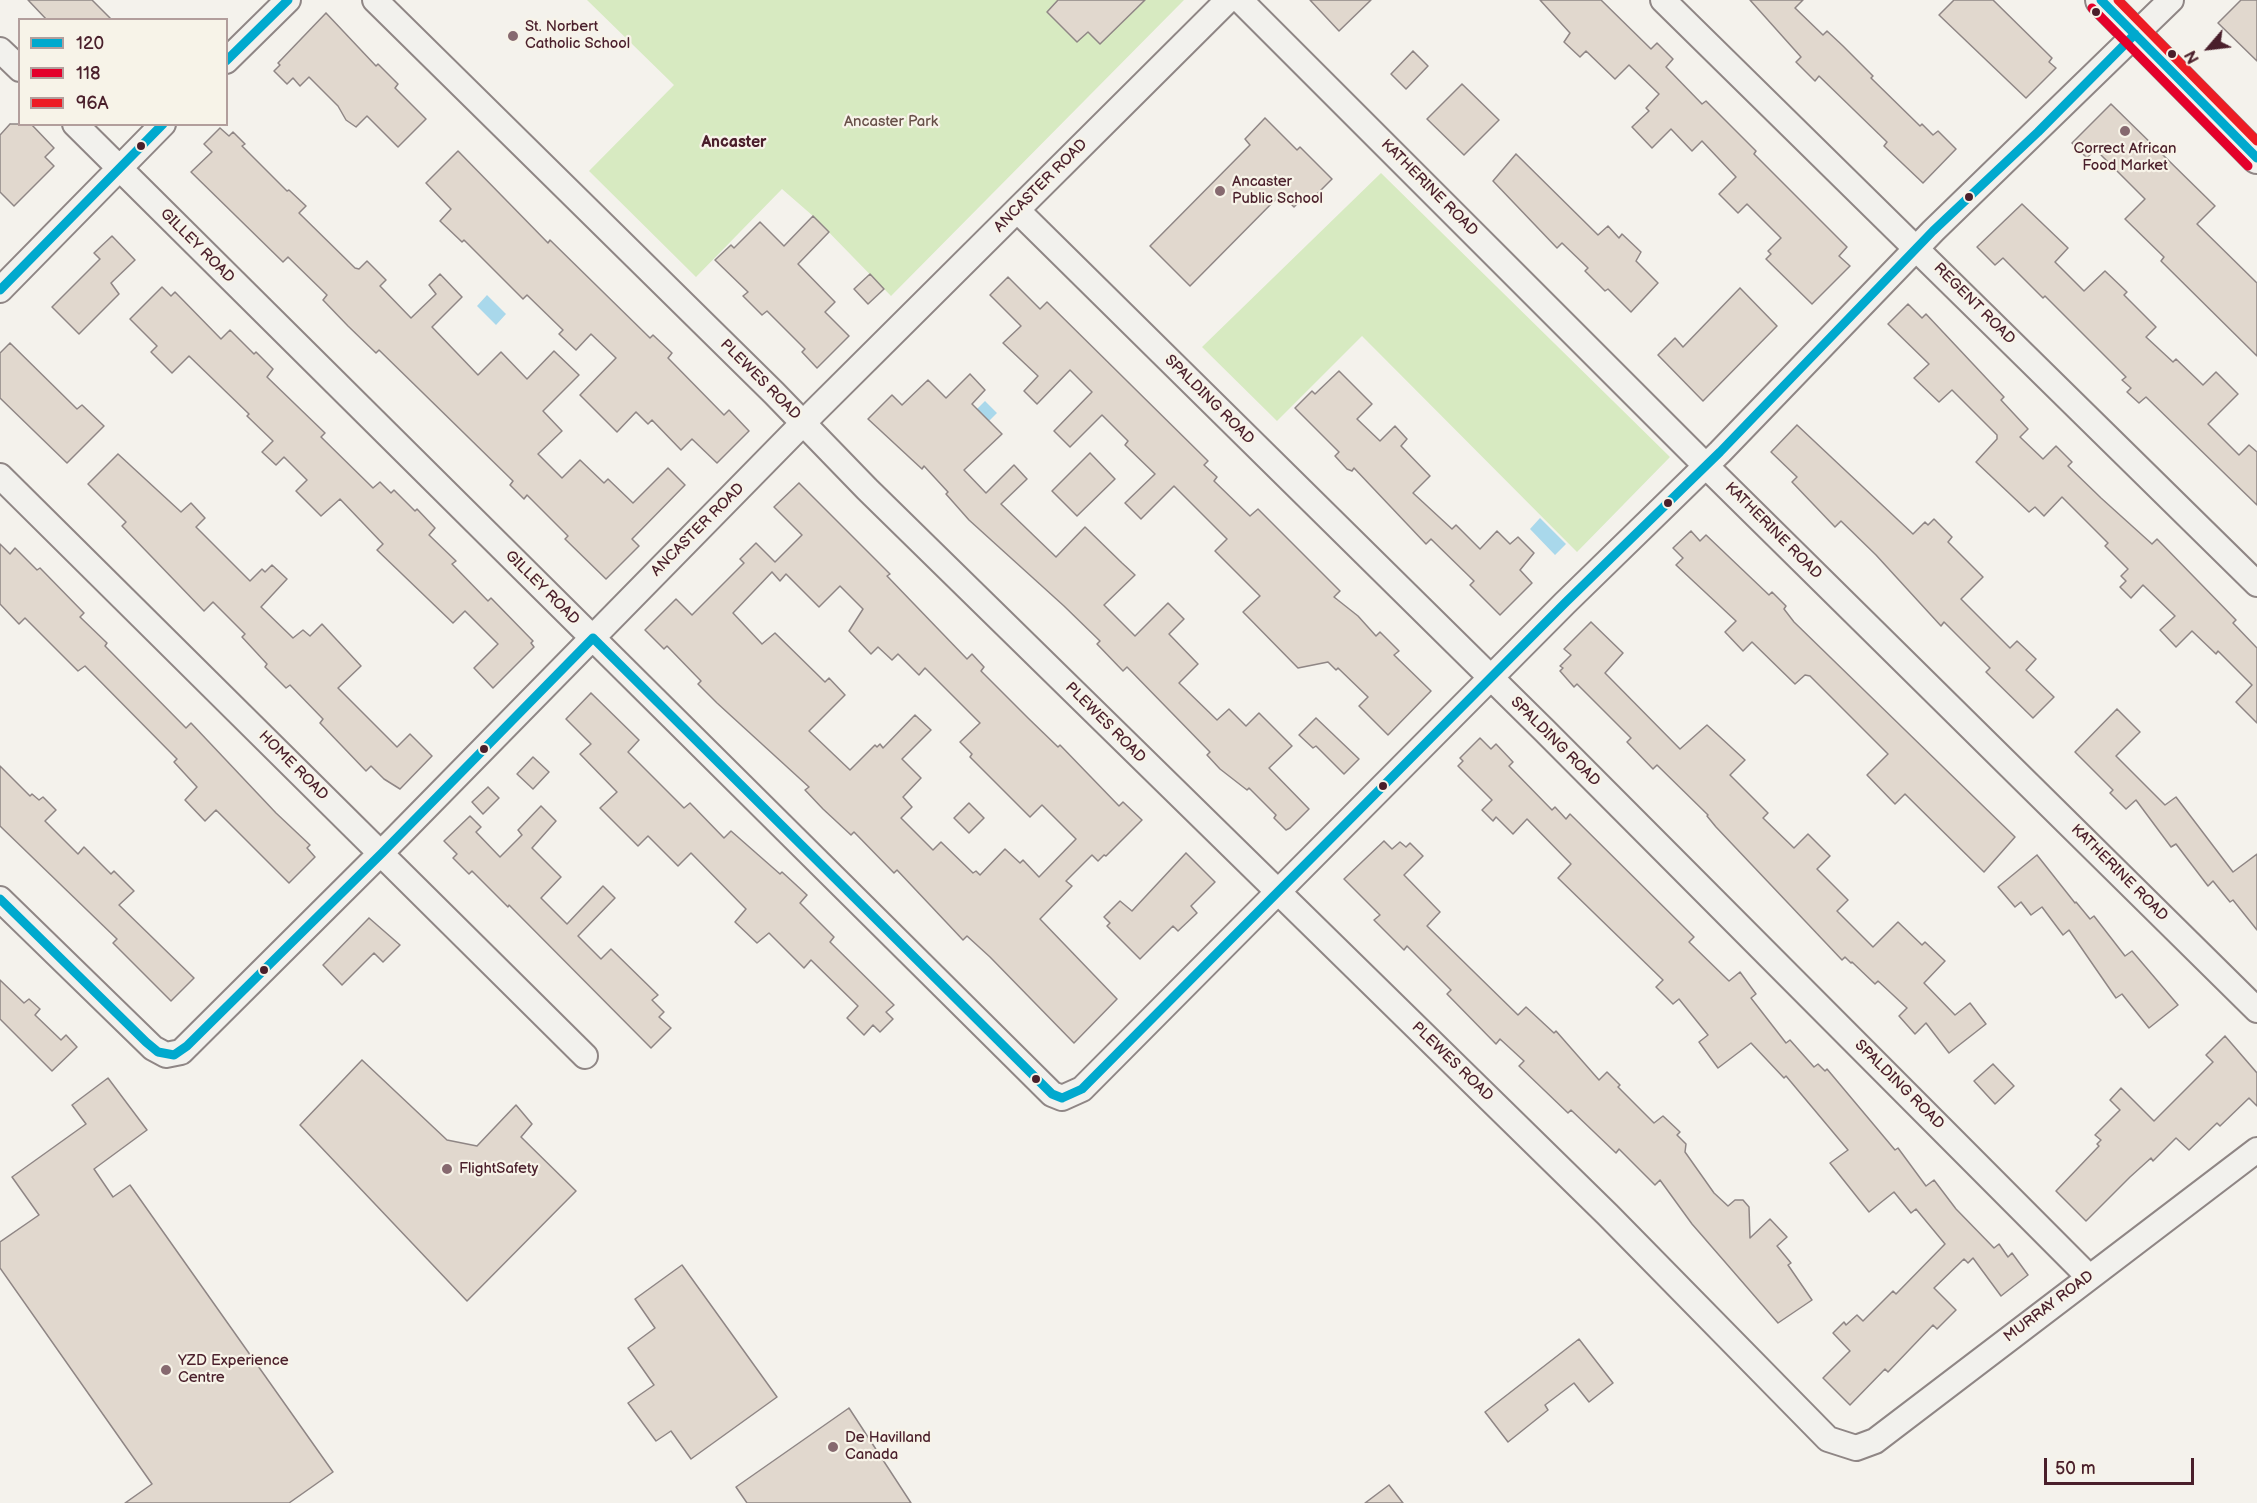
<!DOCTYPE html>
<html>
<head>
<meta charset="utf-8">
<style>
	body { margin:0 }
	#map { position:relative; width:2257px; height:1503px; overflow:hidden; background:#f4f2ec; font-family:"Balsamiq Sans",sans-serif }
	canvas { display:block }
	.legend { position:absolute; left:18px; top:18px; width:210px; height:108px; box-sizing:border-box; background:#f7f3e8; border:2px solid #b29e9c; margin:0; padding:8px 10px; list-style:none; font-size:18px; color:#4a1f2b }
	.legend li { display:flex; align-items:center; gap:12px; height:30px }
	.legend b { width:30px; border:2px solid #b29e9c }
	.north { position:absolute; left:2179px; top:18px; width:60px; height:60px; -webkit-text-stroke:4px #f7f3e8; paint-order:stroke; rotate:242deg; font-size:16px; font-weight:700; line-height:24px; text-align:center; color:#4a1f2b }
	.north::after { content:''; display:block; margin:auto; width:21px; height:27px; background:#4a1f2b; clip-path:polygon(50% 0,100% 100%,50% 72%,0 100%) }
	.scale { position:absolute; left:2044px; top:1458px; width:150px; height:27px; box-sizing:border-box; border:3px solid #4a1f2b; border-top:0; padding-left:8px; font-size:18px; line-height:21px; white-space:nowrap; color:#4a1f2b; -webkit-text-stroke:4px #f7f3e8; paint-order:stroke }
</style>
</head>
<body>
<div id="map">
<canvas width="2257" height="1503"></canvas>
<ul class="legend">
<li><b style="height:8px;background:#00a9ce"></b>120</li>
<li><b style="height:8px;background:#e4002b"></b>118</li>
<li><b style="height:8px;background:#ed1c24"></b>96A</li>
</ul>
<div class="north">N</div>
<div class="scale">50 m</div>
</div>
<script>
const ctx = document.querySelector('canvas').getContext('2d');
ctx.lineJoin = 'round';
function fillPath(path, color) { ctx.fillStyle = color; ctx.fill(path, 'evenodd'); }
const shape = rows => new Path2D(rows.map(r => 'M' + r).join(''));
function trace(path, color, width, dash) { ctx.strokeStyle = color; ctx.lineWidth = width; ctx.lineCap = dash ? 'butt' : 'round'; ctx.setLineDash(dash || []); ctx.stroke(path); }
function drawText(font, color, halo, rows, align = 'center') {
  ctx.font = font + ' "Balsamiq Sans",sans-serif'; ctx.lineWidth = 4.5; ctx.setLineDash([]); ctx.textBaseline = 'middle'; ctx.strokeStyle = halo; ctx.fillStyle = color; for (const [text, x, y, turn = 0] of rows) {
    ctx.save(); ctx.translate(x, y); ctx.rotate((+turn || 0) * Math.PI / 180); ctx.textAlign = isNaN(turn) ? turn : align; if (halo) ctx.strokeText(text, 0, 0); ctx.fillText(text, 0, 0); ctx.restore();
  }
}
const green = shape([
	[587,0,1184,0,891,296,813,216,782,189,696,277,589,171,674,85],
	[1381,173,1670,457,1577,552,1362,336,1277,421,1202,347]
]);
const water = shape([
	[487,295,506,314,496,325,477,306],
	[985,401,997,413,972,438,960,426],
	[1540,518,1566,544,1555,555,1530,529]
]);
const building = shape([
	[28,0,92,0,112,20,47,20,28,0],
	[1058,0,1145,0,1100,44,1088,32,1077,42,1047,12,1058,0],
	[1310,0,1371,0,1339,31,1310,0],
	[1540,0,1601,0,1651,49,1657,43,1673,59,1666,67,1702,104,1706,101,1756,151,1754,154,1847,247,1839,256,1850,266,1812,304,1766,259,1771,254,1768,251,1781,238,1747,204,1738,213,1719,194,1736,177,1702,141,1692,151,1671,129,1652,148,1632,127,1649,111,1646,108,1659,94,1629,65,1615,79,1586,51,1580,57,1564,42,1570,33,1540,0],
	[1750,0,1803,0,1795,8,1823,35,1827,31,1843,46,1873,76,1871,78,1920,126,1922,124,1933,135,1938,131,1956,149,1923,183,1884,146,1887,142,1819,76,1815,81,1796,62,1801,57,1750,0],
	[1954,0,1993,0,2052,58,2049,62,2056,68,2026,98,1939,15,1954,0],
	[2241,0,2257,0,2257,61,2218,23,2241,0],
	[326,13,376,66,378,64,398,84,395,88,426,119,398,147,367,116,356,127,346,120,338,106,309,77,300,86,293,78,287,84,274,71,280,65,278,63,326,13],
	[1413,51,1428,66,1406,89,1391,74,1413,51],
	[1462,84,1499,120,1464,155,1427,119,1462,84],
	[2111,104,2215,206,2197,224,2257,283,2257,356,2161,261,2164,257,2125,219,2145,199,2095,149,2087,158,2072,143,2111,104],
	[1265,118,1297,150,1300,147,1332,179,1308,203,1303,198,1294,207,1281,194,1190,286,1150,246,1250,145,1245,139,1265,118],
	[10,124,31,124,54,148,45,157,54,166,14,206,0,192,0,135,10,124],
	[220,128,229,136,233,132,245,144,242,146,287,191,289,190,306,206,299,213,355,268,359,269,367,261,386,280,380,286,411,318,436,294,429,285,440,274,462,297,432,327,478,375,501,352,527,379,554,351,579,375,543,411,562,431,538,454,562,478,580,460,604,483,608,479,633,503,668,468,685,485,632,539,639,546,606,579,565,539,568,536,527,495,524,499,510,485,513,481,422,392,379,350,376,353,348,326,323,300,327,295,288,257,283,262,191,172,212,152,204,144,220,128],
	[458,151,548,243,550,240,650,338,653,335,672,353,668,358,724,415,729,410,749,431,717,463,692,439,681,450,652,420,648,424,636,412,617,432,580,395,616,358,591,334,576,350,559,334,563,330,527,295,523,299,464,240,462,242,440,221,451,209,426,183,458,151],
	[1516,154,1598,235,1608,226,1619,238,1622,234,1641,252,1636,261,1658,283,1631,312,1608,289,1605,291,1585,271,1588,268,1562,243,1557,248,1493,181,1516,154],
	[2022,204,2068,248,2055,262,2084,291,2105,271,2127,292,2124,295,2156,327,2146,337,2173,362,2176,359,2203,385,2216,372,2238,394,2208,424,2239,455,2249,445,2257,452,2257,505,2146,397,2139,403,2127,392,2131,388,2122,380,2126,377,2045,296,2043,298,2003,258,1995,265,1977,247,2022,204],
	[813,216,829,232,798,264,835,302,825,312,849,336,817,368,802,352,805,349,767,311,762,315,743,296,748,292,715,260,731,245,734,248,760,222,784,246,813,216],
	[112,236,135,260,111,283,119,294,79,334,52,307,100,259,94,253,112,236],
	[870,274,884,289,868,304,854,289,870,274],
	[1008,277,1040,309,1047,302,1208,461,1204,465,1217,477,1214,481,1250,516,1258,509,1340,591,1334,597,1358,616,1376,636,1380,632,1399,651,1394,655,1431,691,1388,735,1359,706,1368,697,1338,668,1336,670,1328,662,1298,668,1243,612,1260,596,1215,551,1227,539,1174,486,1141,519,1125,503,1155,474,1125,445,1128,441,1102,415,1070,447,1054,431,1092,392,1070,370,1037,404,1024,391,1038,376,1003,343,1021,326,990,295,1008,277],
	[162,287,171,296,175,292,221,339,230,330,254,354,256,352,273,369,267,377,325,433,321,437,373,488,380,482,391,493,394,490,415,511,417,509,435,528,429,535,456,561,452,564,488,601,491,598,533,641,531,643,534,647,493,688,474,668,498,644,465,611,453,623,377,550,383,544,340,499,321,516,296,491,307,480,284,457,276,465,262,452,273,441,247,416,249,414,189,356,172,373,151,352,157,346,130,319,162,287],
	[1740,288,1777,326,1703,401,1658,355,1675,338,1683,347,1740,288],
	[1908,304,1922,318,1926,314,2004,397,2001,400,2028,429,2020,437,2043,459,2056,446,2072,462,2068,466,2101,498,2152,544,2157,539,2236,620,2233,623,2257,648,2257,723,2236,702,2252,685,2218,651,2216,654,2192,631,2176,647,2160,630,2175,616,2143,585,2131,598,2120,587,2126,581,2121,576,2128,569,2105,546,2108,543,2062,497,2044,516,2035,507,2029,512,1976,462,1997,439,1997,435,1952,390,1939,402,1914,378,1929,364,1888,324,1908,304],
	[10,343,77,409,82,405,104,426,67,463,0,398,0,353,10,343],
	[1339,371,1372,404,1357,419,1380,441,1395,426,1407,439,1401,446,1430,476,1413,493,1452,529,1456,525,1480,549,1497,531,1510,544,1518,537,1534,553,1520,570,1532,583,1500,615,1470,585,1474,581,1431,539,1426,544,1354,468,1352,471,1347,469,1335,456,1339,452,1295,408,1312,391,1315,394,1339,371],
	[970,374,985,390,972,404,1002,434,964,470,986,493,1014,465,1027,479,1001,504,1056,557,1085,527,1122,563,1135,575,1104,605,1135,636,1168,603,1184,619,1169,634,1198,664,1179,683,1217,720,1229,709,1246,726,1259,713,1292,746,1269,768,1309,809,1290,828,1286,830,1274,818,1276,815,1249,788,1247,790,1220,769,1207,755,1210,752,1127,667,1123,671,1097,644,1100,641,1064,606,969,520,946,494,948,492,924,466,922,469,868,419,892,395,902,405,928,380,946,398,970,374],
	[1797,425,1913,534,1925,522,1928,525,1934,519,1952,537,1948,542,1983,577,1961,599,2010,648,2017,641,2036,659,2026,670,2054,697,2033,718,1986,672,1990,668,1944,622,1941,626,1876,555,1841,521,1835,527,1792,482,1797,477,1771,452,1797,425],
	[1090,453,1115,479,1077,516,1052,491,1090,453],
	[118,454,181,512,191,503,205,518,196,527,250,581,262,569,265,572,272,565,287,579,261,607,293,638,303,630,310,636,322,624,361,666,338,688,397,747,410,734,432,756,400,789,384,779,371,766,366,771,320,723,323,719,290,685,286,688,265,667,267,664,242,637,245,634,213,602,204,611,122,526,126,522,88,484,118,454],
	[799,483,890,574,887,576,967,659,972,654,984,667,981,671,1028,718,1058,747,1060,745,1119,806,1123,802,1142,820,1106,856,1104,855,1098,861,1092,855,1066,881,1072,886,1040,919,1117,999,1074,1043,990,957,967,936,963,940,897,870,894,873,854,832,851,835,823,809,805,790,809,787,717,703,698,684,701,681,667,646,664,649,645,630,676,599,692,615,744,563,740,559,756,543,775,562,802,535,774,507,799,483],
	[772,572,780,581,786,574,819,607,840,586,863,609,849,631,871,654,878,647,892,660,898,654,919,675,925,668,980,723,960,742,972,754,970,757,1030,817,1042,805,1076,839,1039,877,1023,860,1020,863,1005,849,980,875,976,871,973,873,941,842,933,850,901,818,912,807,903,797,921,778,902,759,931,730,915,715,883,748,880,744,877,747,875,745,850,770,809,731,845,695,829,678,825,682,775,633,762,644,733,613,772,572],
	[1691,531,1700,541,1706,535,1769,595,1772,592,1786,606,1784,609,1794,622,2015,837,1984,872,1905,794,1895,804,1867,775,1888,754,1810,676,1805,675,1795,684,1752,642,1743,651,1725,632,1736,621,1676,565,1683,558,1673,548,1691,531],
	[0,544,10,554,15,548,37,570,40,568,84,613,80,617,107,643,105,646,186,728,191,723,276,813,310,845,307,848,315,857,289,883,216,810,205,821,185,800,197,787,174,762,177,759,85,666,78,671,25,618,19,624,0,604,0,544],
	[1591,622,1623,653,1605,673,1680,749,1707,725,1745,760,1730,775,1768,813,1763,818,1794,848,1808,834,1830,856,1817,869,1848,900,1837,911,1873,947,1898,922,1922,945,1925,942,1945,961,1924,983,1955,1015,1970,1003,1986,1024,1949,1053,1926,1023,1915,1034,1899,1016,1907,1008,1878,981,1875,984,1852,962,1851,963,1845,957,1842,960,1716,827,1707,816,1708,815,1657,765,1653,769,1627,742,1631,738,1577,684,1574,687,1560,671,1563,668,1560,666,1571,655,1564,649,1591,622],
	[591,693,639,740,628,752,684,808,690,803,724,838,731,831,780,874,782,872,807,895,800,903,834,937,830,942,894,1005,886,1012,893,1019,880,1032,873,1025,864,1035,847,1018,858,1006,811,960,804,968,769,933,757,943,735,922,746,909,691,853,678,866,648,836,638,846,600,808,617,792,580,754,591,744,566,719,591,693],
	[2117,709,2140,732,2116,756,2165,805,2176,797,2233,872,2257,854,2257,930,2233,900,2230,902,2213,881,2208,886,2176,844,2171,847,2136,800,2126,809,2110,793,2113,790,2075,752,2117,709],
	[1316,718,1359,759,1344,774,1316,746,1313,748,1299,735,1316,718],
	[1480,738,1491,749,1496,744,1513,762,1509,766,1552,810,1555,807,1566,819,1570,814,1694,937,1689,942,1729,981,1740,972,1756,994,1751,998,1786,1043,1790,1040,1814,1067,1818,1064,1825,1071,1827,1069,1895,1150,1898,1148,1926,1186,1934,1180,1956,1209,1994,1248,1999,1244,2008,1257,2012,1253,2028,1275,2001,1296,1973,1258,1968,1263,1964,1259,1934,1288,1956,1310,1937,1329,1933,1325,1888,1372,1885,1369,1850,1405,1823,1378,1850,1351,1833,1333,1844,1322,1846,1325,1857,1315,1863,1321,1893,1291,1896,1294,1945,1244,1916,1209,1911,1213,1894,1192,1869,1212,1830,1163,1848,1150,1786,1076,1784,1078,1751,1043,1718,1068,1699,1042,1708,1035,1679,999,1673,1004,1656,987,1663,980,1558,878,1571,864,1527,819,1513,834,1496,817,1493,821,1482,810,1492,800,1458,766,1463,761,1460,758,1480,738],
	[533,757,549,772,533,789,517,774,533,757],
	[0,766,30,796,32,794,39,800,43,797,56,810,45,821,78,854,84,847,111,874,114,871,134,891,119,905,194,978,171,1001,113,943,117,939,0,826,0,766],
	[488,787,499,798,483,814,472,802,488,787],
	[969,803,984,818,969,833,954,818,969,803],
	[541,806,556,821,532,848,561,877,541,898,567,924,603,886,615,898,578,936,601,959,611,949,658,995,652,1000,664,1012,659,1017,671,1028,651,1048,509,905,508,907,472,871,469,874,453,858,457,854,444,841,470,816,481,827,476,832,500,857,522,835,518,830,541,806],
	[1384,841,1392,849,1400,842,1406,847,1410,843,1423,856,1404,875,1440,912,1427,926,1518,1015,1526,1007,1554,1033,1556,1031,1599,1080,1607,1072,1620,1085,1618,1087,1654,1123,1663,1116,1680,1132,1677,1135,1686,1144,1685,1152,1714,1193,1728,1206,1735,1200,1743,1200,1749,1207,1750,1238,1770,1219,1787,1237,1777,1246,1791,1263,1788,1265,1812,1300,1778,1323,1692,1224,1660,1180,1655,1185,1619,1149,1616,1153,1571,1110,1568,1113,1519,1066,1524,1061,1500,1039,1496,1044,1447,994,1451,990,1407,946,1404,950,1374,920,1380,915,1344,879,1384,841],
	[1186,853,1215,882,1191,906,1197,913,1178,931,1173,926,1140,959,1107,926,1110,923,1104,917,1120,901,1132,911,1186,853],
	[2037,855,2075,903,2076,902,2090,919,2094,916,2125,956,2132,951,2178,1005,2149,1028,2122,994,2116,998,2069,930,2063,935,2042,907,2031,915,2021,902,2015,907,1998,887,2037,855],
	[369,918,400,945,383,962,374,953,342,985,323,965,369,918],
	[0,980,24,1003,29,999,40,1009,35,1015,61,1040,66,1035,77,1047,52,1071,0,1019,0,980],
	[2225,1036,2257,1073,2257,1106,2249,1098,2220,1126,2217,1123,2189,1150,2176,1138,2153,1161,2151,1158,2130,1177,2086,1221,2056,1191,2099,1146,2097,1144,2101,1140,2095,1135,2120,1110,2110,1100,2121,1088,2154,1121,2213,1062,2206,1055,2225,1036],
	[362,1060,447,1140,477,1146,516,1105,532,1124,521,1137,576,1191,467,1301,300,1125,362,1060],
	[1993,1064,2014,1086,1995,1104,1974,1081,1993,1064],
	[108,1078,147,1130,94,1169,113,1197,130,1185,333,1472,289,1503,125,1503,152,1484,0,1268,0,1242,39,1215,12,1177,86,1124,72,1105,108,1078],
	[682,1265,777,1397,691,1459,671,1431,656,1441,628,1403,654,1385,628,1348,655,1328,635,1299,682,1265],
	[1579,1339,1613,1383,1589,1402,1574,1383,1545,1405,1548,1410,1508,1442,1485,1412,1579,1339],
	[849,1408,911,1503,747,1503,736,1487,849,1408],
	[1389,1485,1403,1503,1365,1503,1389,1485]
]);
const minor = shape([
	[375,0,774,393,867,489,1608,1215,1828,1439,1856,1448,1875,1441,2257,1150],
	[1240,0,1706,466,2257,1010],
	[1663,0,2257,584],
	[0,50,20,69],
	[226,61,288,0],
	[75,124,1052,1094,1062,1098,1082,1089,1565,603,1720,452,1933,231,2171,0],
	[1017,210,1544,730,2089,1277],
	[0,290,163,124],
	[0,476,585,1056],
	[0,899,153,1048,166,1055,181,1052,397,837,815,411,1228,0]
]);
const major = shape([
	[2101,0,2257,158]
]);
const bus1 = shape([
	[2101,0,2257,158],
	[226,61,288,0],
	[0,290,163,124],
	[593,638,1052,1094,1062,1098],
	[0,899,146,1042,158,1052,174,1055,187,1046,382,853,593,638],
	[1062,1098,1082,1089,1565,603,1720,452,1933,231,2038,132,2135,34]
]);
const bus2 = shape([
	[2092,8,2248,166]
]);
const bus3 = shape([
	[2118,0,2257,141]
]);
const markers = [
	[2096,12,5,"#4a1f2b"],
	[513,36,6,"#86696f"],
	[2172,54,5,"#4a1f2b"],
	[2125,131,6,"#86696f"],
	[141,146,5,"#4a1f2b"],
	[1220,191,6,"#86696f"],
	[1969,197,5,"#4a1f2b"],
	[1668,503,5,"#4a1f2b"],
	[484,749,5,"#4a1f2b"],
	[1383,786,5,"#4a1f2b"],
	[264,970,5,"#4a1f2b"],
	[1036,1079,5,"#4a1f2b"],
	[447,1169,6,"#86696f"],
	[166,1370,6,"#86696f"],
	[833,1447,6,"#86696f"]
];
const poiNames = [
	["St. Norbert",525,27],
	["Catholic School",525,44],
	["Correct African",2125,149,"center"],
	["Food Market",2125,166,"center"],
	["Ancaster",1232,182],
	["Public School",1232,199],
	["FlightSafety",459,1169],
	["YZD Experience",178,1361],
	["Centre",178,1378],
	["De Havilland",845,1438],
	["Canada",845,1455]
];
const parkNames = [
	["Ancaster Park",891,122]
];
const streetNames = [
	["ANCASTER ROAD",1041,186,-45],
	["KATHERINE ROAD",1429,188,45],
	["GILLEY ROAD",197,246,45],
	["REGENT ROAD",1974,304,45],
	["PLEWES ROAD",760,380,45],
	["SPALDING ROAD",1209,400,45],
	["ANCASTER ROAD",698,530,-45],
	["KATHERINE ROAD",1773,531,45],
	["GILLEY ROAD",542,588,45],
	["PLEWES ROAD",1105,723,45],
	["SPALDING ROAD",1555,742,45],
	["HOME ROAD",293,766,45],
	["KATHERINE ROAD",2119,873,45],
	["PLEWES ROAD",1452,1062,44],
	["SPALDING ROAD",1899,1085,45],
	["MURRAY ROAD",2049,1307,-37]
];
const neighbourhoodNames = [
	["Ancaster",734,143]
];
fillPath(green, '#d7eac1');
fillPath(water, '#a9d8eb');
fillPath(building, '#e1d8ce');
trace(building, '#8f8685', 1.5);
trace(minor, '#8f8685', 28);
trace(major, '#8f8685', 34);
trace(minor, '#f2f1ed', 24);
trace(major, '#f2f1ed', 30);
trace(bus1, '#00a9ce', 9);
trace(bus2, '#e4002b', 9);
trace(bus3, '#ed1c24', 9);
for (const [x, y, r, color] of markers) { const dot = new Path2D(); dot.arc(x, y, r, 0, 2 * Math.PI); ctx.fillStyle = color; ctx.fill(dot); trace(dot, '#f7f3e8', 2); }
drawText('15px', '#4a1f2b', '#f7f3e8', poiNames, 'left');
drawText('15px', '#675048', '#f7f3e8', parkNames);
drawText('15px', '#4a1f2b', '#f7f3e8', streetNames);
drawText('bold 16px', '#4a1f2b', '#f7f3e8', neighbourhoodNames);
</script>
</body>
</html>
